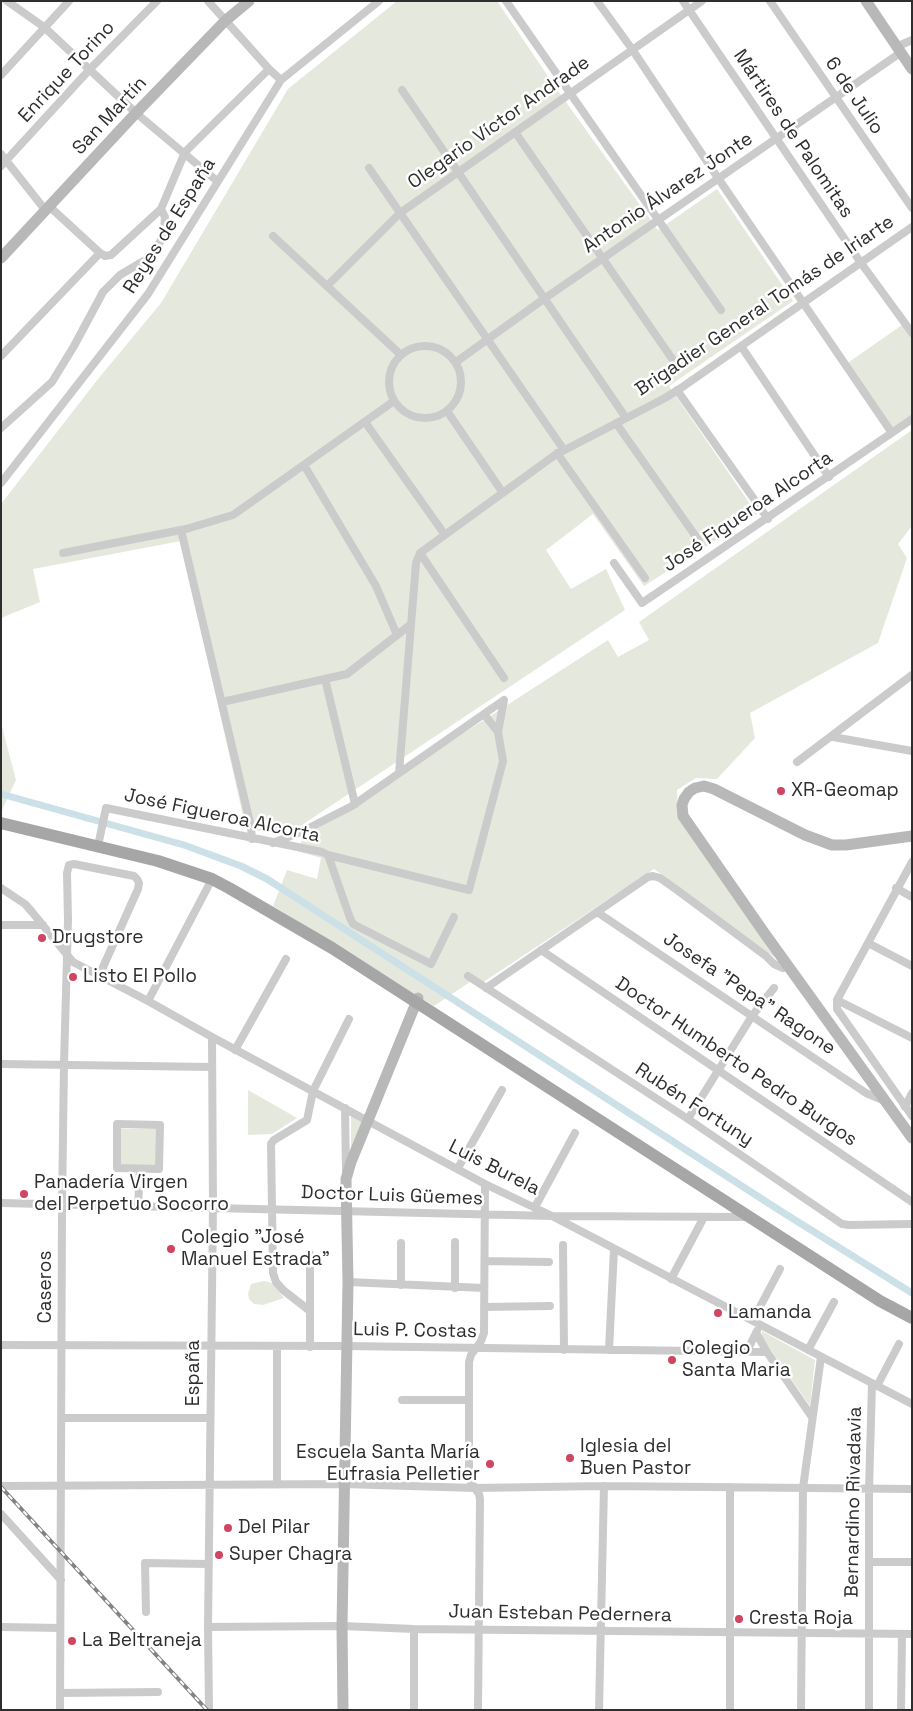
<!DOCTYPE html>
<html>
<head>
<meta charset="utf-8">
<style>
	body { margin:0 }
	#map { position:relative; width:913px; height:1711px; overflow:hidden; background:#fff; font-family:"Space Grotesk",sans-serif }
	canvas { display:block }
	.frame { position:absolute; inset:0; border:2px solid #2e2e2e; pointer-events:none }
</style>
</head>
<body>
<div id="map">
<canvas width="913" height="1711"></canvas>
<div class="frame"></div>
</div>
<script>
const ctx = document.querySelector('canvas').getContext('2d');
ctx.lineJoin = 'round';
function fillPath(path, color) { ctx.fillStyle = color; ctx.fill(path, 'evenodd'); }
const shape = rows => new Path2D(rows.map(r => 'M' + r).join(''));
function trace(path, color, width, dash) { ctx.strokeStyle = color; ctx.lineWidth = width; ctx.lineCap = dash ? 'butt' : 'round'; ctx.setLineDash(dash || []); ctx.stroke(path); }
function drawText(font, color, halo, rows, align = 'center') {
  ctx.font = font + ' "Space Grotesk",sans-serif'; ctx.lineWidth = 5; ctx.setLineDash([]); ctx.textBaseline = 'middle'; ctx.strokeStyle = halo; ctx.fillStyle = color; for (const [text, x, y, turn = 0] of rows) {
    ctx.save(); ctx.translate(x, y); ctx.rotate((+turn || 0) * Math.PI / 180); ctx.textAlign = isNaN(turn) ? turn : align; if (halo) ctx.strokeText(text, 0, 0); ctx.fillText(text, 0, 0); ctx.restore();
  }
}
const green = shape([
	[397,1,497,1,558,91,658,230,717,189,793,301,669,386,757,514,644,586,593,514,546,550,571,589,606,569,625,610,299,827,274,833,246,829,181,541,33,569,40,602,1,618,1,504,98,379,161,303,288,89],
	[905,323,912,333,912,419,892,433,846,364],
	[912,430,912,526,898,544,907,558,878,643,750,713,755,738,717,779,696,778,677,790,678,815,775,954,774,957,654,869,479,985,470,982,434,1006,273,906,287,870,317,879,321,858,297,851,304,836,608,640,618,657,649,640,639,622],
	[1,723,16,780,2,810,1,809],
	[248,1090,297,1118,272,1134,248,1135],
	[351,1115,365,1122,351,1153],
	[121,1129,156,1129,156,1165,121,1165],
	[264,1281,272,1283,284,1298,263,1305,254,1304,249,1299,248,1294,251,1284],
	[762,1331,815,1360,810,1406,761,1336]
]);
const canal = shape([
	[1,794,184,845,241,866,267,879,779,1210,912,1293]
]);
const street = shape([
	[7,1,44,27,136,113,217,181],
	[208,1,269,69,281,80],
	[506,1,721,310],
	[597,1,632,49,718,178,892,433],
	[683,1,861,263,912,333],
	[770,1,912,208],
	[896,47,912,40],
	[1,75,69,1],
	[402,90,626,418],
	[515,132,673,360],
	[1,154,46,211],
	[1,166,90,69,157,1],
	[369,168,564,450],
	[50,207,100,253],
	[273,236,401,355],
	[327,286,400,213,702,1],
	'389 382a36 36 0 1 1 72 0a36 36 0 1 1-72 0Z',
	[741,346,829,477],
	[1,356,100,253,105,256,111,255,161,209,185,152,269,69],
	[456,362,541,301,900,53],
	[677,390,768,519],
	[447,411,503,493],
	[365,422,445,535],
	[616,423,699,541],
	[1,428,52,382,74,346,103,292,120,275,147,259,155,251,161,240,164,229,165,217,161,209],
	[557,453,645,578],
	[304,465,376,586,397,635],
	[1,483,148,294,281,80,379,1],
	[181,530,251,827,252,839],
	[63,553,186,529,233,515,394,401],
	[420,553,504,678],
	[614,563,642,603,912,419],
	[325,679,355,804],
	[222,702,347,674,410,625],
	[833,737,912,751],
	[797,762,912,675],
	[399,773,416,563,420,553,555,455,665,398,681,388,912,227],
	[273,843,303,831,352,806,504,700,498,732],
	[98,846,106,808,322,852,328,855,350,918,353,924,431,964,454,917],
	[328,855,469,890,503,761,498,732,484,714],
	[1,888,25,904,32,912,73,962,148,1001,212,1037,485,1184,552,1216,912,1404],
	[896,888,912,897],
	[597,912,866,1093,885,1101],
	[1,925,43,925],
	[868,943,912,966],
	[541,950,912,1202],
	[468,976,688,1119,842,1224,849,1225,912,1224],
	[486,988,648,877,653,876,660,878,677,890,766,956,774,964,783,968,788,966],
	[837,1000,912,862],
	[837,1000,837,1009,912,1116],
	[837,1000,912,1038],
	[148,1001,212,879],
	[235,1050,286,959],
	[1,1064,212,1067],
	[905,1107,912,1093],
	[345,1108,346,1171],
	[688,1119,752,1016,774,988],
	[117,1124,160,1125,159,1169,117,1168,117,1124],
	[458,1168,502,1090],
	[1,1203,552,1216,747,1217],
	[138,1207,140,1169],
	[535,1207,575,1133],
	[401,1243,401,1285],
	[563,1245,564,1350],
	[310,1254,310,1347],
	[485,1261,549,1262],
	[671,1279,704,1217],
	[348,1282,484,1288],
	[455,1288,455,1242],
	[484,1307,550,1306],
	[310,1311,283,1290,276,1282,273,1273,271,1144,274,1140,307,1120,313,1091,349,1019],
	[753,1320,780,1269],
	[756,1333,767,1352,812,1417],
	[1,1345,346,1346,767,1352],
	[609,1350,614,1249],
	[808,1350,834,1302],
	[747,1351,757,1331],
	[877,1386,899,1344],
	[402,1400,469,1400],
	[62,1418,210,1418],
	[277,1484,277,1346],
	[1,1486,344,1484,475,1488,604,1486,912,1489],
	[1,1514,61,1580],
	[870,1562,912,1562],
	[146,1612,145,1563,208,1564],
	[1,1627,60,1628],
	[208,1627,342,1626,414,1629,912,1634],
	[60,1693,158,1692],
	[60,1710,62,1206,64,1064,68,920,67,873,69,865,74,864,134,876,137,879,139,883,138,889,99,976],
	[209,1710,208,1627,213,1207,212,1037],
	[414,1710,414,1629],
	[478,1710,480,1499,479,1494,471,1482,469,1475,469,1362,471,1355,481,1341,484,1333,485,1184],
	[599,1710,604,1486],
	[730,1710,730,1487],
	[801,1710,803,1488,821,1357],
	[869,1710,869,1489,872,1384],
	[901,1710,902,1634]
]);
const secondary = shape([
	[866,1,912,69],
	[1,258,136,113,225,21,249,1],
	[912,836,846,845,832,845,805,835,714,789,704,786,695,788,689,792,684,799,682,805,683,816,765,934,912,1138],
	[343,1710,342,1626,348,1282,346,1179,351,1162,418,998]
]);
const primary = shape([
	[1,823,158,861,212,879,229,888,332,948,880,1301,912,1318]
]);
const rail = shape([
	[1,1487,207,1710]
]);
const markers = [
	[781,791,5,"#d04560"],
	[42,938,5,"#d04560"],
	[73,977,5,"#d04560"],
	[24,1194,5,"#d04560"],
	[171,1249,5,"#d04560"],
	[718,1313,5,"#d04560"],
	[672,1360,5,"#d04560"],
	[570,1458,5,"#d04560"],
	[490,1464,5,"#d04560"],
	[228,1528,5,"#d04560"],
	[219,1555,5,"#d04560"],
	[739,1619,5,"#d04560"],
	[72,1641,5,"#d04560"]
];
const streetNames = [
	["Enrique Torino",67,72,-47],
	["6 de Julio",854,96,56],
	["San Martín",110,116,-47],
	["Olegario Víctor Andrade",499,123,-35],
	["Mártires de Palomitas",793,134,56],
	["Antonio Álvarez Jonte",668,193,-34],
	["Reyes de España",170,226,-58],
	["Brigadier General Tomás de Iriarte",765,306,-34],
	["José Figueroa Alcorta",748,512,-34],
	["José Figueroa Alcorta",222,816,12],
	["Josefa \"Pepa\" Ragone",749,994,34],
	["Doctor Humberto Pedro Burgos",736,1062,34],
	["Rubén Fortuny",694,1105,33],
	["Luis Burela",494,1168,27],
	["Doctor Luis Güemes",392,1196,2],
	["Caseros",46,1287,-90],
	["Luis P. Costas",415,1331,1],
	["España",194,1373,-90],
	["Bernardino Rivadavia",854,1502,-89],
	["Juan Esteban Pedernera",560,1614,1]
];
const poiNames = [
	["XR-Geomap",791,791],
	["Drugstore",52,938],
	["Listo El Pollo",83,977],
	["Panadería Virgen",34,1183],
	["del Perpetuo Socorro",34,1205],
	["Colegio \"José",181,1238],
	["Manuel Estrada\"",181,1260],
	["Lamanda",728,1313],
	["Colegio",682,1349],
	["Santa Maria",682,1371],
	["Iglesia del",580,1447],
	["Buen Pastor",580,1469],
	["Escuela Santa María",480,1453,"right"],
	["Eufrasia Pelletier",480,1475,"right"],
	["Del Pilar",238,1528],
	["Super Chagra",229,1555],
	["Cresta Roja",749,1619],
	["La Beltraneja",82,1641]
];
fillPath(green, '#e5e9dd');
trace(canal, '#cbe0e7', 7);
trace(street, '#cbcbcb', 8);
trace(secondary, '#b8b8b8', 11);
trace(primary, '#a6a6a6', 12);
trace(rail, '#838383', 4);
trace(rail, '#fff', 2, [5.5]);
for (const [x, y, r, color] of markers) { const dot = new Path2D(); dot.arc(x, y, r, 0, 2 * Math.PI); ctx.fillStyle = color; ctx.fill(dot); trace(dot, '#fff', 2); }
drawText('19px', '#2e2e2e', '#fff', streetNames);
drawText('19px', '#2e2e2e', '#fff', poiNames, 'left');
</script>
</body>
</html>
